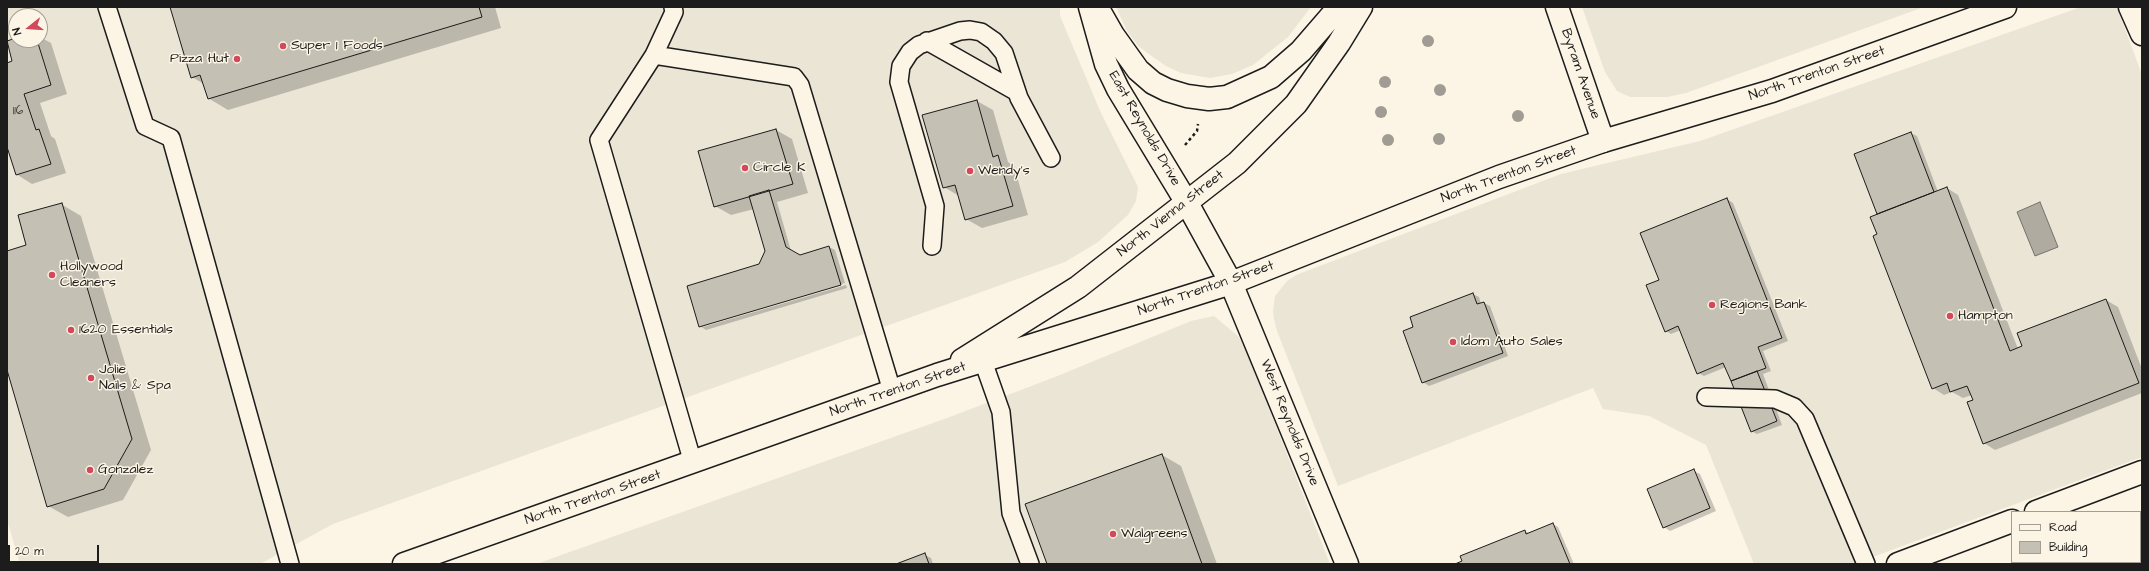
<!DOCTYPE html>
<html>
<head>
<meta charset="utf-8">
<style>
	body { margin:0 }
	#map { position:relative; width:2149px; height:571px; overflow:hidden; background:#fcf5e5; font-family:"Architects Daughter",sans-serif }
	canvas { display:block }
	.frame { position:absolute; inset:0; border:8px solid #1c1c1c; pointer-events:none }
	.legend { position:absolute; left:2011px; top:511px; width:130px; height:52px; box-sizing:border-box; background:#fcf5e5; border:1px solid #a29e95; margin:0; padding:5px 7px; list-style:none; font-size:12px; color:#1c1c1c }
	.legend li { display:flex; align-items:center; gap:8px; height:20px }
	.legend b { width:20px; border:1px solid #a29e95 }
	.north { position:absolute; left:8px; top:8px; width:40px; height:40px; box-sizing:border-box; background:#fcf5e5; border:1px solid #a29e95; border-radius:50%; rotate:253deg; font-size:11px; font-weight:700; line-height:16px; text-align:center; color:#1c1c1c }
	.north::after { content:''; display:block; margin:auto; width:14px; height:18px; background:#d1495b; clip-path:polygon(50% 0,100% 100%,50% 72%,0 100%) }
	.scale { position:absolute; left:8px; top:545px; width:91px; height:18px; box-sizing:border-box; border:2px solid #1c1c1c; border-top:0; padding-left:5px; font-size:12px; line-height:14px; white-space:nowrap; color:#1c1c1c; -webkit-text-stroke:3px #fcf5e5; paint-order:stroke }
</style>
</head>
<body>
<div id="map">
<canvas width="2149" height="571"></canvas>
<div class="frame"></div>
<ul class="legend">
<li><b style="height:5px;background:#fcf5e5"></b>Road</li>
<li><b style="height:11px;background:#c4c0b3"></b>Building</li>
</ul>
<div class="north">N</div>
<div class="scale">20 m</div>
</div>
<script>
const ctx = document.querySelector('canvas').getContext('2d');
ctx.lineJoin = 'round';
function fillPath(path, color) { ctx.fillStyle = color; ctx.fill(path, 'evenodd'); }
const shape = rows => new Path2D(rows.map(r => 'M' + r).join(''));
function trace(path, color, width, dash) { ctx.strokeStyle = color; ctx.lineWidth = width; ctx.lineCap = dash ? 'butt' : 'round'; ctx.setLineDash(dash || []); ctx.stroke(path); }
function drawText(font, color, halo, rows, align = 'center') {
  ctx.font = font + ' "Architects Daughter",sans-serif'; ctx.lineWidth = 3; ctx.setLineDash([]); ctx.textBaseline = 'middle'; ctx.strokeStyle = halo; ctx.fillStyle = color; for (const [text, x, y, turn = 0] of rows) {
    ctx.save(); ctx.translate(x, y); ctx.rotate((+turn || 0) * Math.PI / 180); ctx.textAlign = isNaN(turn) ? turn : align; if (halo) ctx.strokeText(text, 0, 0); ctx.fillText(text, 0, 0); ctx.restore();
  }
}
const built = shape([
	[7,7,1060,7,1060,16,1101,113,1138,187,1136,201,1128,215,1098,242,1065,262,333,524,260,564,20,564,7,520],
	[16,16,40,16,40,40,16,40],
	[1116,7,1311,7,1288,37,1253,65,1232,74,1210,78,1181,73,1166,66,1153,57,1138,46,1127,31],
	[1582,7,1924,7,1686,93,1667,97,1630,97,1617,91,1605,72],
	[2081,7,2117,7,2142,75,2142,457,1854,564,1754,564,1706,445,1649,416,1603,409,1593,388,1338,486,1277,331,1274,319,1273,311,1275,296,1287,281,1296,275,1561,174,1700,141],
	[1214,316,1239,337,1246,349,1330,564,536,564,947,418,1055,377,1191,321]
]);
const water = shape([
	[2040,202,2058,247,2035,256,2017,212,2040,202]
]);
const shadow = shape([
	[171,7,495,7,501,28,228,110,208,98,204,84,192,77],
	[40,37,51,43,67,94,40,103,51,136,55,139,66,173,32,184,16,174,7,147,7,64,14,62,7,42,16,39,40,40],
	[977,101,993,110,1008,162,1014,166,1028,215,982,228,966,219,959,196,944,187],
	[776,130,792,139,808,193,777,202,791,251,800,256,829,247,835,250,845,283,703,325,703,327,846,285,847,288,706,330,700,326,760,265,766,251,754,209,731,215,715,206],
	[1911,133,1917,136,1938,192,1947,188,1958,195,2018,349,2106,300,2118,307,2142,369,2142,393,1995,450,1984,443,1972,395,1963,398,1952,392,1944,395,1933,388,1878,234,1880,214,1878,213],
	[1727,199,1733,203,1788,341,1763,351,1771,371,1763,374,1782,425,1757,434,1751,431,1726,367,1704,376,1698,373,1681,330,1671,334,1666,331,1660,280],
	[61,204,81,216,151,450,123,500,68,517,48,506,7,366,7,252,27,245],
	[1473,294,1479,297,1481,304,1484,303,1490,306,1508,356,1429,386,1423,382,1415,328],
	[1162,455,1181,466,1217,564,1048,564],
	[1694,471,1700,474,1716,511,1670,531,1664,527],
	[1553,524,1558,527,1574,564,1458,564,1525,531,1529,533],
	[925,555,931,558,933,564,899,564]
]);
const building = shape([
	[170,7,479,7,482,17,208,99,200,75,191,78,170,7],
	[16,38,16,40,37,40,51,85,24,94,36,130,39,129,51,164,16,175,7,147,7,63,12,61,7,41,16,38],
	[977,100,993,157,998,155,1013,206,965,220,955,185,943,188,922,115,977,100],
	[776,129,793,184,714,207,698,151,776,129],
	[1911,132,1934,192,1877,214,1854,154,1911,132],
	[1947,187,2010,351,2022,346,2017,333,2106,299,2139,383,1983,444,1967,402,1973,400,1967,386,1950,392,1947,383,1932,389,1873,236,1877,234,1870,217,1947,187],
	[769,190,786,247,800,255,829,246,841,285,699,327,687,286,759,264,765,251,749,196,769,190],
	[1727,198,1782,338,1758,347,1766,368,1731,381,1723,363,1697,374,1678,326,1665,332,1646,285,1659,280,1640,233,1727,198],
	[62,203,132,439,104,489,47,507,7,370,7,251,26,245,18,215,62,203],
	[1473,293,1477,304,1484,302,1503,353,1422,383,1403,331,1413,327,1410,317,1473,293],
	[1757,371,1777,421,1751,432,1731,381,1757,371],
	[1162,454,1202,564,1047,564,1025,504,1162,454],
	[1694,469,1710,508,1663,528,1647,489,1694,469],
	[1553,523,1570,564,1455,564,1462,561,1460,556,1525,530,1526,534,1553,523],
	[925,553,929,564,896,564,925,553]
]);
const path = shape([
	[1185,145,1197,131,1198,124]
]);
const service = shape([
	[107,7,145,126,171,138,290,564],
	[673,7,674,12,654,55,599,140,693,463],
	[927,41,1017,92],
	[654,55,794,77,800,85,892,391],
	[932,246,935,206,899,82,901,66,910,52,919,45,960,31,970,30,981,32,994,41,1004,53,1019,98,1051,158],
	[983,361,1001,412,1011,513,1030,564],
	[1706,397,1775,399,1794,407,1805,419,1866,564]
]);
const minor = shape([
	[1557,7,1603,141],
	[2130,7,2142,34],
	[1231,283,1347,564],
	[2036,512,2142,472],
	[1898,564,2012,521]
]);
const tertiary = shape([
	[1090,7,1106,64,1118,89,1187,203]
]);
const trunk = shape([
	[1097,7,1113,35,1138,70,1153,83,1167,90,1187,96,1209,99,1227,97,1271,77,1301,51,1339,7],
	[1187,203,1231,283],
	[962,360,1078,287,1237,163,1296,104,1339,43,1361,7],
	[404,564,937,375,1231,283,1499,177,1603,141,1772,91,2005,7]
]);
const trees = [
	[1428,41],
	[1385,82],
	[1440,90],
	[1381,112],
	[1518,116],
	[1439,139],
	[1388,140]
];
const markers = [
	[283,46,4,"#d1495b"],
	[237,59,4,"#d1495b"],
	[745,168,4,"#d1495b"],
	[970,171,4,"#d1495b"],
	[52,275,4,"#d1495b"],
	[1712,305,4,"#d1495b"],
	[1950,316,4,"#d1495b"],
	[71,330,4,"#d1495b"],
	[1453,342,4,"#d1495b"],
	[91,378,4,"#d1495b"],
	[90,470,4,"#d1495b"],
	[1113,534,4,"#d1495b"]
];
const numberNames = [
	["116",18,111]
];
const poiNames = [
	["Super 1 Foods",291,46],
	["Pizza Hut",229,59,"right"],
	["Circle K",753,168],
	["Wendy's",978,171],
	["Hollywood",60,267],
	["Cleaners",60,283],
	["Regions Bank",1720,305],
	["Hampton",1958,316],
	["1620 Essentials",79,330],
	["Idom Auto Sales",1461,342],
	["Jolie",99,370],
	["Nails & Spa",99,386],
	["Gonzalez",98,470],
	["Walgreens",1121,534]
];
const streetNames = [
	["Byram Avenue",1580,74,71],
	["North Trenton Street",1817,74,-19],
	["East Reynolds Drive",1144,129,60],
	["North Trenton Street",1509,175,-20],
	["North Vienna Street",1171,214,-38],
	["North Trenton Street",1206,289,-19],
	["North Trenton Street",898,390,-19],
	["West Reynolds Drive",1289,423,68],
	["North Trenton Street",593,498,-19]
];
fillPath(built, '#ebe5d6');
fillPath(water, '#b0aba1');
trace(water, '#75726c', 1);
fillPath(shadow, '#0003');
fillPath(building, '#c4c0b3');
trace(building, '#1c1c1c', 1);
trace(service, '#1c1c1c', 20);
trace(minor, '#1c1c1c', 25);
trace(tertiary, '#1c1c1c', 25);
trace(trunk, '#1c1c1c', 25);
trace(path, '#1c1c1c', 2.5, [3, 3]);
trace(service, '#fcf5e5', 17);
trace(minor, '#fcf5e5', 22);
trace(tertiary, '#fcf5e5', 22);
trace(trunk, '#fcf5e5', 22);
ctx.fillStyle = '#a09c93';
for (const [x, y] of trees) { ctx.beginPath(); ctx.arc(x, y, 6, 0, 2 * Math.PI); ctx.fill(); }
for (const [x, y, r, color] of markers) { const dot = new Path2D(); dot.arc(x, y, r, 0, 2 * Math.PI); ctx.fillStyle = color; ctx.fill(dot); trace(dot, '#fcf5e5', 1.5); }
drawText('12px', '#464542', null, numberNames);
drawText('14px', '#1c1c1c', '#fcf5e5', poiNames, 'left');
drawText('14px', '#1c1c1c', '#fcf5e5', streetNames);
</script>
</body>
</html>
